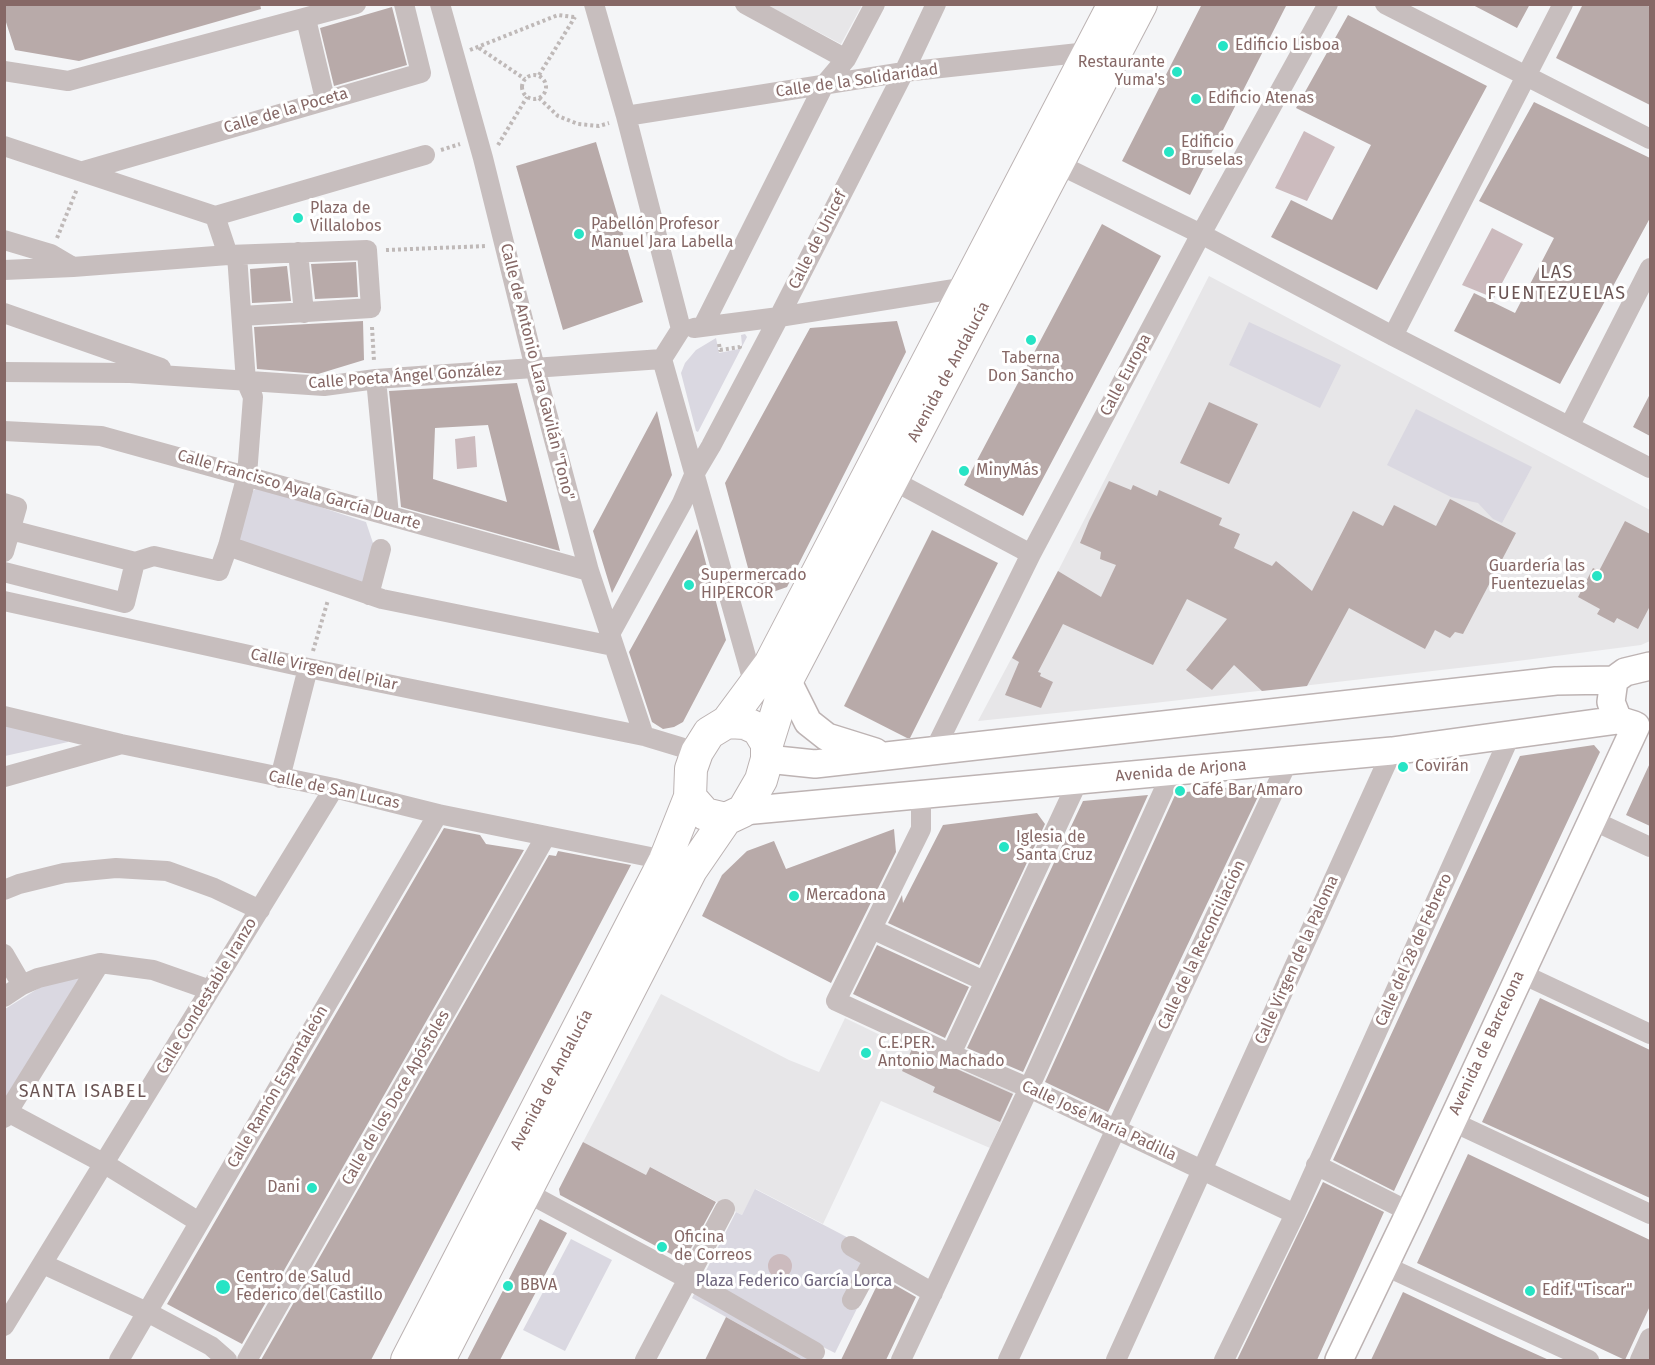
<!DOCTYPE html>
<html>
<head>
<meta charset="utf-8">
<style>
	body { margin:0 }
	#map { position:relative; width:1655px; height:1365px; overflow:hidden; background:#f4f5f7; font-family:"Fira Sans",sans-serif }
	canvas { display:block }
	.frame { position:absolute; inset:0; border:6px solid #866866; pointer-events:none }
</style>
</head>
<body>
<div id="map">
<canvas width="1655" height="1365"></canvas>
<div class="frame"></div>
</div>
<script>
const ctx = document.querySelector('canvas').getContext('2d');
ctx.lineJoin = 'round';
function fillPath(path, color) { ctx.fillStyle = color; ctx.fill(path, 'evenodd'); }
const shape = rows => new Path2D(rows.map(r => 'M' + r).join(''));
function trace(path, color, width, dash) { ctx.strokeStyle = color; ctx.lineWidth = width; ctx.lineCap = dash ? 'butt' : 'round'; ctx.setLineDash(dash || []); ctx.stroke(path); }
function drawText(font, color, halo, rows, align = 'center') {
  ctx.font = font + ' "Fira Sans",sans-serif'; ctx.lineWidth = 6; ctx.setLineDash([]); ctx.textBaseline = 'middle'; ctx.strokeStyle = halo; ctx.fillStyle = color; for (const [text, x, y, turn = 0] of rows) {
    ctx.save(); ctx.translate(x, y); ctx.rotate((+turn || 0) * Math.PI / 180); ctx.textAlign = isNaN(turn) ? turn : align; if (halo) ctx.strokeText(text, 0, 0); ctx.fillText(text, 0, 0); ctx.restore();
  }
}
const built = shape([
	[767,5,862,4,862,5,841,44],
	[1209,276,1650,510,1650,641,1641,645,1502,663,1154,703,978,721,1058,571],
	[661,994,789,1060,819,1072,845,1018,905,1047,1014,1092,990,1148,881,1101,823,1224,756,1189,742,1215,650,1167,646,1175,583,1142]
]);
const green = shape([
	[1249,322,1341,365,1320,408,1229,365],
	[745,334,747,337,698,432,696,431,681,373,685,363,696,350,716,338,719,353,739,349,742,345,741,335],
	[1416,409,1532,467,1502,523,1493,519,1478,503,1451,497,1387,465],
	[259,487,366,522,375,549,364,585,236,544,249,493],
	[5,724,69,739,68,742,5,756],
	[96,970,18,1096,5,1097,5,1009,47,983],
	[755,1189,883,1256,835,1353,817,1344,809,1360,803,1360,692,1298,736,1212,742,1215],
	[571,1239,612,1260,565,1351,523,1330]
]);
const water = shape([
	[1304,131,1335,147,1307,201,1275,188],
	[1492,228,1523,244,1494,298,1462,285],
	[475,436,477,467,457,469,455,439],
	'768 1266a12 12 0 1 1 24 0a12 12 0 1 1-24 0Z'
]);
const building = shape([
	[4,4,260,4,261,9,79,61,15,50,4,16],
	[1202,4,1287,4,1190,195,1122,161],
	[1471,4,1530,4,1517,28],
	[1583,4,1645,4,1650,7,1650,105,1556,58],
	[392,7,407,65,334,86,320,28],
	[1348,15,1487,86,1377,290,1271,237,1291,200,1332,220,1371,145,1296,108],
	[1534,102,1650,158,1650,218,1560,384,1454,331,1474,293,1515,313,1554,238,1479,201],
	[596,142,643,302,563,330,516,166],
	[1102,224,1161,256,1023,516,964,485],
	[356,262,358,297,315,299,311,264],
	[287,266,291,301,252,303,250,269],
	[363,321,364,360,318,374,257,369,254,327],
	[897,321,906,352,787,587,773,592,751,579,725,483,810,328],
	[517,383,560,551,401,507,389,391],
	[488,425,507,502,433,479,435,428],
	[1650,394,1650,436,1633,427],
	[1209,402,1258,424,1229,484,1180,463],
	[657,411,672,475,612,593,593,531],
	[1109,481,1131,490,1133,485,1157,496,1159,490,1222,518,1219,525,1240,534,1234,548,1272,566,1276,561,1312,591,1353,511,1383,526,1394,505,1436,526,1450,499,1516,533,1463,634,1455,632,1450,638,1435,630,1425,649,1349,608,1307,686,1262,691,1234,665,1212,690,1186,670,1227,619,1187,599,1153,665,1063,624,1038,672,1041,673,1040,676,1053,682,1041,708,1005,695,1019,662,1012,658,1058,571,1101,597,1116,565,1100,559,1101,552,1080,543,1089,521],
	[1625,521,1650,534,1650,606,1638,629,1617,618,1614,623,1597,614,1600,609,1578,597,1593,568,1599,571],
	[697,529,726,640,683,722,674,727,663,729,652,722,629,652],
	[932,530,998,563,910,738,907,738,844,706],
	[1594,745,1600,752,1394,1191,1333,1160,1520,756],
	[1650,763,1650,826,1626,815],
	[1264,784,1108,1112,1045,1082,1176,793],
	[1148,795,1023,1072,967,1048,1083,801],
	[1037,813,1045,824,979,965,888,923,902,895,903,903,943,825],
	[444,828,480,835,486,844,524,850,242,1344,167,1304],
	[894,829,896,852,831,983,702,916,722,875,747,851,774,841,786,869],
	[558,851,631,865,371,1360,261,1360,549,855,556,856],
	[877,945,969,987,945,1038,853,994],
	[1540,998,1650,1050,1650,1198,1482,1122],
	[912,1049,1013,1094,1000,1122,933,1092,935,1087,902,1071],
	[583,1142,646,1175,650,1167,716,1202,684,1261,560,1195,559,1189],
	[1468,1154,1650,1240,1650,1306,1625,1360,1417,1263],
	[1323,1182,1384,1212,1317,1360,1237,1360],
	[540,1219,567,1233,500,1360,467,1360],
	[881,1277,916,1297,886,1360,841,1360],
	[1403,1292,1498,1337,1549,1360,1371,1360],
	[726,1317,803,1360,705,1360]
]);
const path = shape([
	[479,48,525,79],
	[470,50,558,15,574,17],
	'522 87a12 12 0 1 1 24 0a12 12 0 1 1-24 0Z',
	[539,75,575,17],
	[539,98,558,116,578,124,599,126,609,123],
	[498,145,527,97],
	[441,150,460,144],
	[57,238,77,189],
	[386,250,487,246],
	[372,327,374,361],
	[719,344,720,350,740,347,739,344],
	[313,651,328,600]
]);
const street = shape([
	[440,4,483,158,535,368,589,571,644,736],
	[594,4,626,116,681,329,662,359],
	[745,4,846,59],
	[1385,4,1650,139],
	[306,19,325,99],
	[4,71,68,81,356,4],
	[626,116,904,72,1088,52],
	[4,146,215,216,228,255],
	[1058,164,1201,234,1393,336,1650,468],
	[83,171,421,73,404,4],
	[215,216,425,155],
	[4,240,51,254,73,267],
	[298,252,304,313],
	[4,270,73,267,228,255,367,250,371,308,242,316],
	[4,313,161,368],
	[703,326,824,85,846,59,875,4],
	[694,328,779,317,967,287],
	[1393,336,1563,4],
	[662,359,754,685],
	[4,372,130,373,324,386,376,379,662,359],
	[376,379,389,515],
	[1570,425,1650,268],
	[4,431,101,436,589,571],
	[892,480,1031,554],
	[4,503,17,507,4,552],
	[228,546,382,599,613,646],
	[135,562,154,556,219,571,228,546,247,475,253,397,246,381,245,368,237,255],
	[4,572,125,603,135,562,11,530],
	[369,595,381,549],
	[4,601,308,668,644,736,697,752],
	[610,634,682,503,695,473,711,446,779,317,904,72,936,4],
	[4,716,121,744,334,788,438,814,665,860],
	[934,751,1031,554,1201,234,1328,4],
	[4,777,118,745],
	[280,778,308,668],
	[921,795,921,829,836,1001,951,1054,1029,1088,1295,1214],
	[1592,820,1650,847],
	[4,890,19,884,64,873,116,868,167,871,214,888,260,910],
	[872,929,984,981],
	[4,954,22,985],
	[1520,973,1650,1034],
	[4,997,22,985,38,978,100,963,153,970,210,990],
	[951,1054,1078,781],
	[4,1110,105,1164,199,1222],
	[4,1118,100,963],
	[1451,1121,1650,1214],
	[1316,1165,1410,1212],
	[526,1192,688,1279,815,1352],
	[851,1246,933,1293],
	[43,1264,147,1312,211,1346,227,1360],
	[1383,1265,1589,1360],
	[852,1300,874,1259],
	[4,1326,334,788],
	[119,1360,438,814],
	[247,1360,546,836],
	[645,1360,725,1209],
	[901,1360,1029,1088,1172,772],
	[1008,1360,1288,761],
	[1116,1360,1392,751],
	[1224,1360,1295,1214,1511,734],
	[1640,1360,1650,1338]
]);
const secondary = shape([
	[787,680,808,722,827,737,875,752],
	[1634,725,1618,720,1611,702,1614,680,1625,672,1650,666],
	[767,759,815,764,1556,681,1614,680],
	[743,811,1392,751,1618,720],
	[1339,1360,1410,1212,1636,726]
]);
const primary = shape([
	[727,722,770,664,1114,4],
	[767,744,787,680,1141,4],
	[407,1360,665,860,690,797,691,769,697,752,709,733,727,722,745,723,758,729,767,744,767,759,761,780,743,811,726,819,705,814,690,797],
	[439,1360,691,870,726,819]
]);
const markers = [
	[1223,46,6,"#27e4c5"],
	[1177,72,6,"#27e4c5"],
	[1196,99,6,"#27e4c5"],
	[1169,152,6,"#27e4c5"],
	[298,218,6,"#27e4c5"],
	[579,234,6,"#27e4c5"],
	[1031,340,6,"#27e4c5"],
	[964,471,6,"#27e4c5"],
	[1597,576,6,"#27e4c5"],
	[689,585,6,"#27e4c5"],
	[1403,767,6,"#27e4c5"],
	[1180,791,6,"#27e4c5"],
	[1004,847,6,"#27e4c5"],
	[794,896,6,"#27e4c5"],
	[866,1053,6,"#27e4c5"],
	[312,1188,6,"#27e4c5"],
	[662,1247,6,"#27e4c5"],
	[508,1286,6,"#27e4c5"],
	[223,1287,8,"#27e4c5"],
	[1530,1291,6,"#27e4c5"]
];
const poiNames = [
	["Edificio Lisboa",1235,46],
	["Restaurante",1165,63,"right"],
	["Yuma's",1165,81,"right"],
	["Edificio Atenas",1208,99],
	["Edificio",1181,143],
	["Bruselas",1181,161],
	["Plaza de",310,209],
	["Villalobos",310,227],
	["Pabellón Profesor",591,225],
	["Manuel Jara Labella",591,243],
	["Taberna",1031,359,"center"],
	["Don Sancho",1031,377,"center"],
	["MinyMás",976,471],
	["Guardería las",1585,567,"right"],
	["Fuentezuelas",1585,585,"right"],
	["Supermercado",701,576],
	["HIPERCOR",701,594],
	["Covirán",1415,767],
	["Café Bar Amaro",1192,791],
	["Iglesia de",1016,838],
	["Santa Cruz",1016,856],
	["Mercadona",806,896],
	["C.E.PER.",878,1044],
	["Antonio Machado",878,1062],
	["Dani",300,1188,"right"],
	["Oficina",674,1238],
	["de Correos",674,1256],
	["Centro de Salud",236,1278],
	["Federico del Castillo",236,1296],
	["BBVA",520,1286],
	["Edif. \"Tiscar\"",1542,1291]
];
const streetNames = [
	["Calle de la Solidaridad",857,81,-8],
	["Calle de la Poceta",286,111,-16],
	["Calle de Unicef",818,240,-63],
	["Calle de Antonio Lara Gavilán \"Tono\"",537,372,76],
	["Avenida de Andalucía",949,372,-62],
	["Calle Europa",1126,375,-62],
	["Calle Poeta Ángel González",405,377,-4],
	["Calle Francisco Ayala García Duarte",299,490,16],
	["Calle Virgen del Pilar",324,670,12],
	["Avenida de Arjona",1181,771,-5],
	["Calle de San Lucas",334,790,12],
	["Calle de la Reconciliación",1202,945,-65],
	["Calle del 28 de Febrero",1414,950,-66],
	["Calle Virgen de la Paloma",1297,960,-66],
	["Calle Condestable Iranzo",207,996,-59],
	["Avenida de Barcelona",1487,1043,-65],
	["Avenida de Andalucía",552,1080,-62],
	["Calle Ramón Espantaleón",278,1087,-60],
	["Calle de los Doce Apóstoles",396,1098,-60],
	["Calle José María Padilla",1099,1121,25]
];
const parkNames = [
	["Plaza Federico García Lorca",794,1282]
];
const neighbourhoodNames = [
	["LAS",1557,273],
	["FUENTEZUELAS",1557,294],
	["SANTA ISABEL",83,1092]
];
fillPath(built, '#e7e6e8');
fillPath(green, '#dad8e1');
fillPath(water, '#ccbbbe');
fillPath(building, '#b8aaa9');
trace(secondary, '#bdb3b3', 30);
trace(primary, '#bbb2b2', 34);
trace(path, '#bfb9b8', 4, [3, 3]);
trace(street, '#c7bebe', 20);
trace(secondary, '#fff', 27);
trace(primary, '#fff', 32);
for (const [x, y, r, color] of markers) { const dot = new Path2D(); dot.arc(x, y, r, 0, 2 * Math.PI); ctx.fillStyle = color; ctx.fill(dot); trace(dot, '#fff', 2); }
drawText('16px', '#866866', '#fff', poiNames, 'left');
drawText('16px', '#866866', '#fff', streetNames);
drawText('16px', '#6e657d', '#fff', parkNames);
ctx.letterSpacing = '1.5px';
drawText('18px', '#6b5554', '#fff', neighbourhoodNames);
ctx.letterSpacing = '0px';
</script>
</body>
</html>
